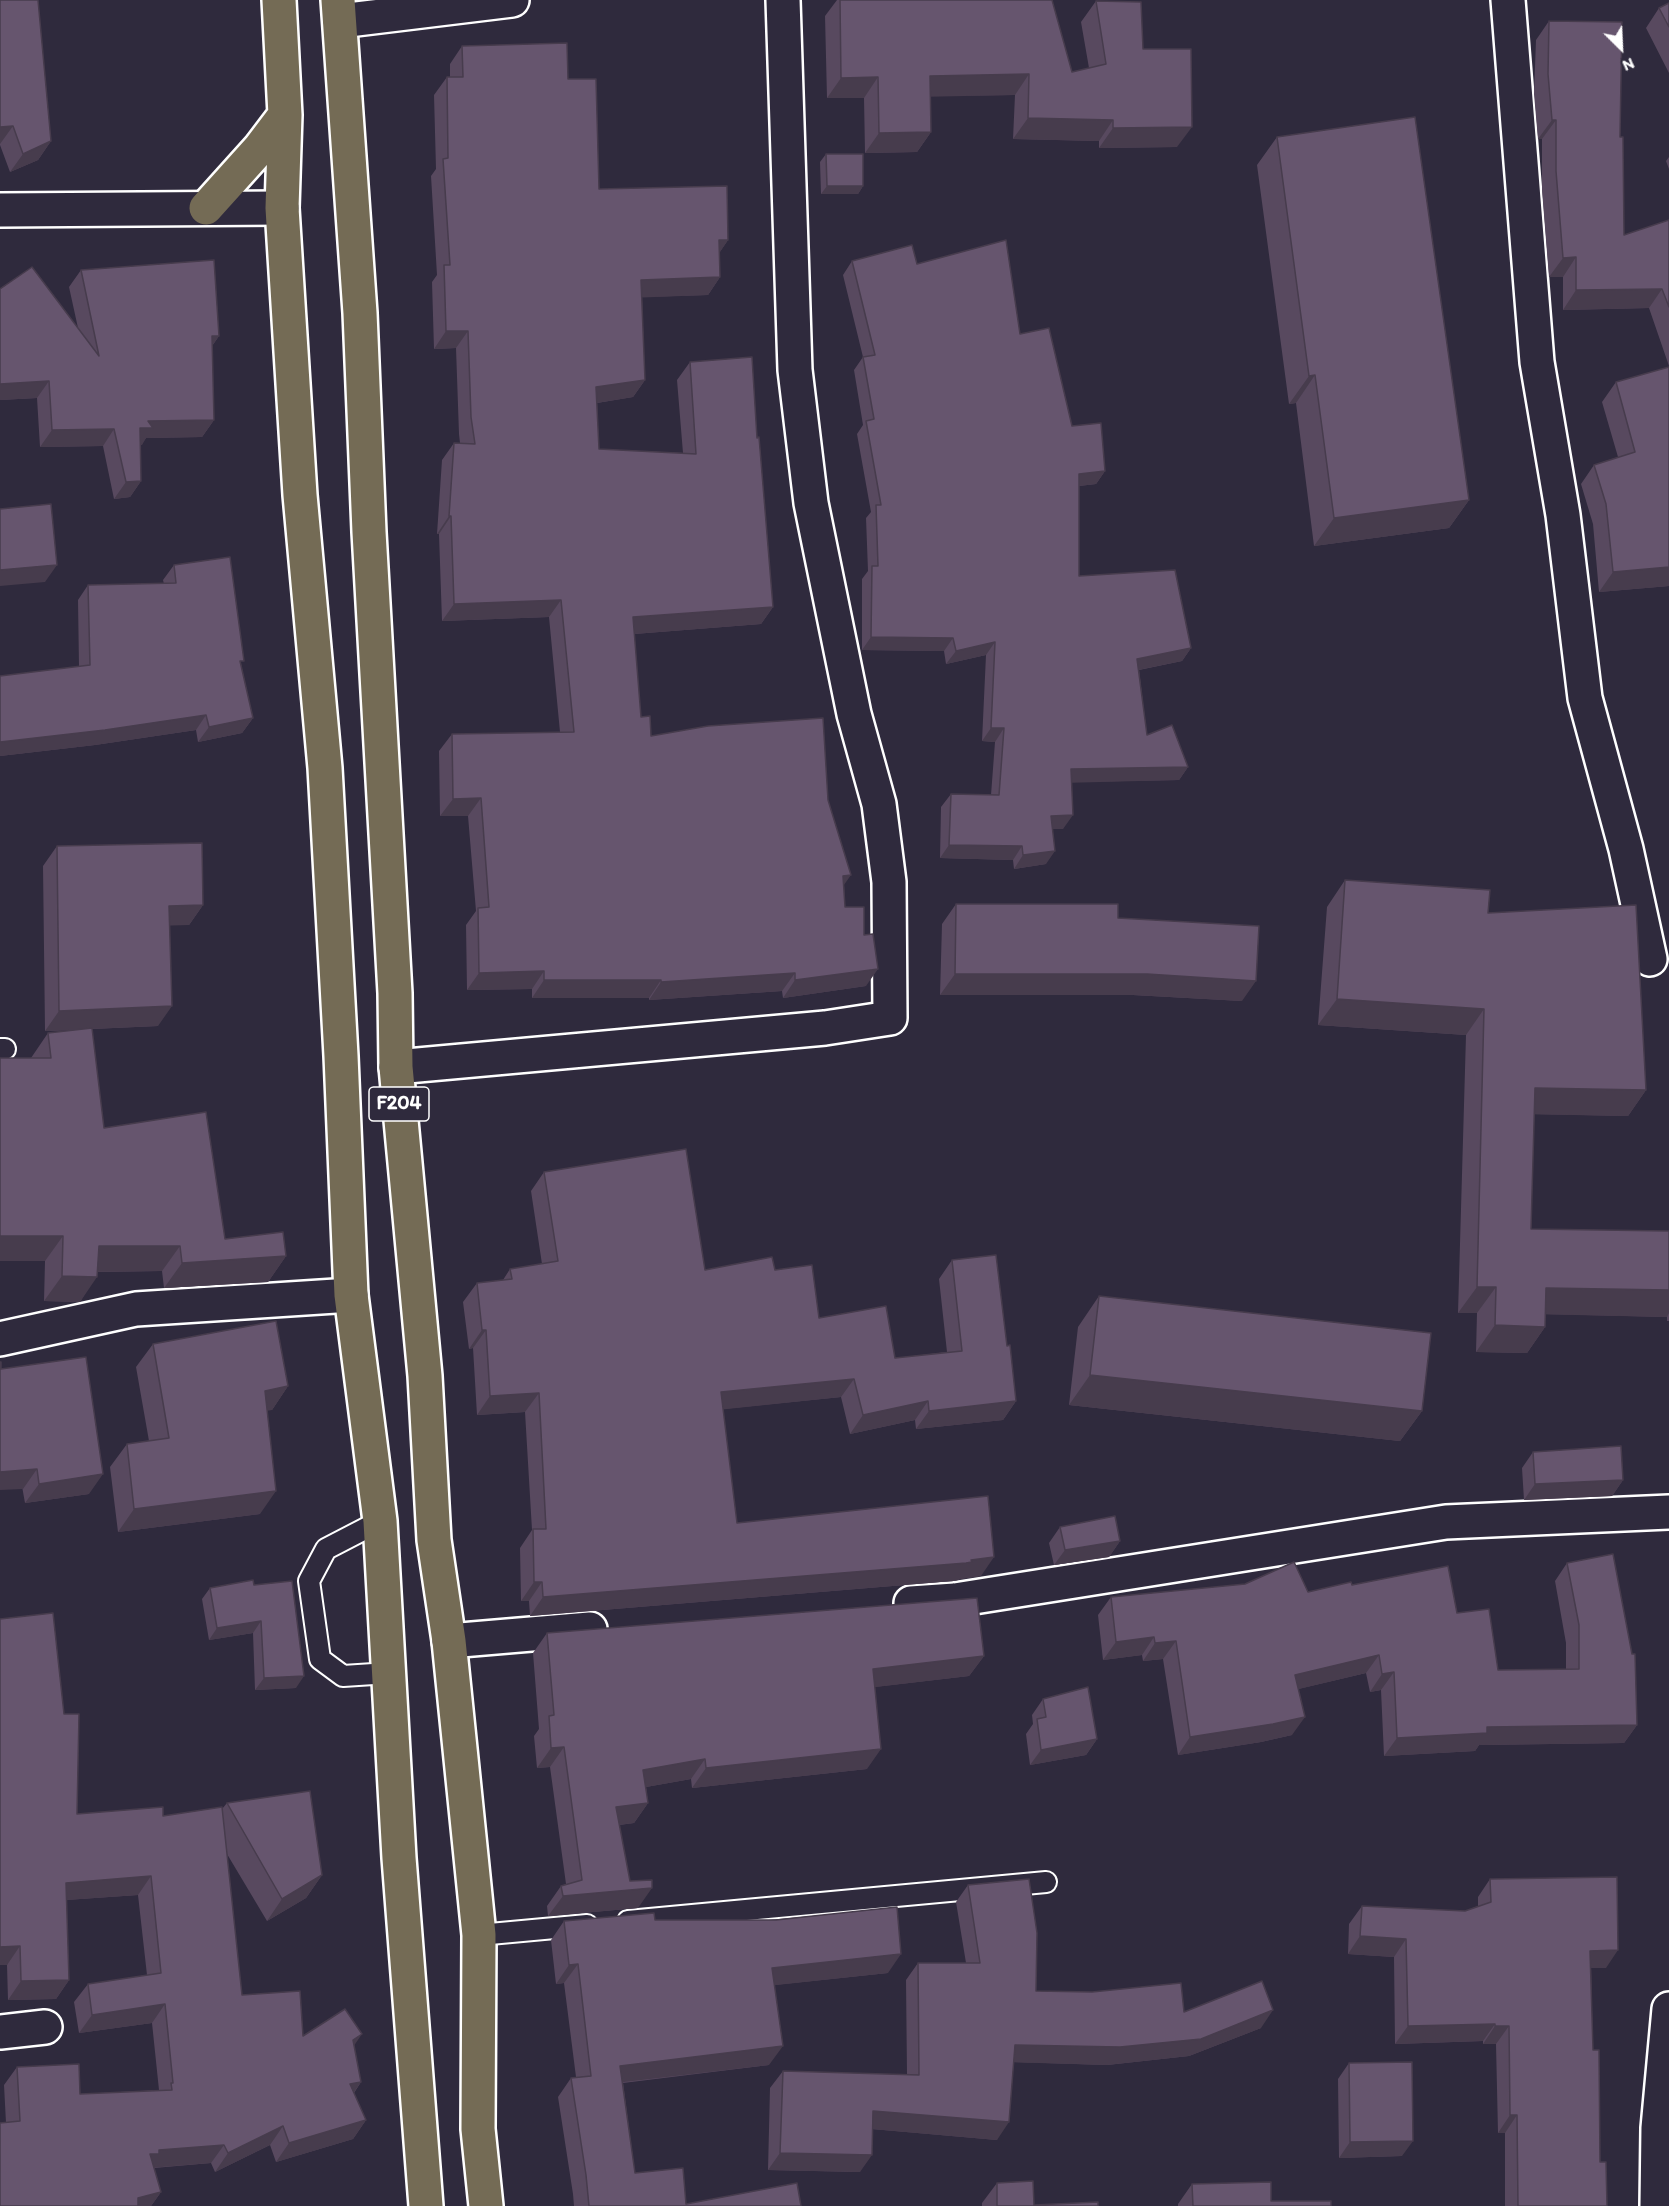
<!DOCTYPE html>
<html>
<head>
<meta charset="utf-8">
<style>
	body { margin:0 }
	#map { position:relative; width:1669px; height:2206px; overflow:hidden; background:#2f2a3d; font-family:Itim,sans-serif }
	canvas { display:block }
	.north { position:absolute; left:1591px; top:18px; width:60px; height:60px; -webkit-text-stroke:4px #2f2a3d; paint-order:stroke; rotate:156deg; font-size:16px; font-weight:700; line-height:24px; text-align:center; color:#fff }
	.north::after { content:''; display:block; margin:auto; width:21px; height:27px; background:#fff; clip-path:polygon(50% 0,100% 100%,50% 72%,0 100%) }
</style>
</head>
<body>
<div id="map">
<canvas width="1669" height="2206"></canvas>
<div class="north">N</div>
</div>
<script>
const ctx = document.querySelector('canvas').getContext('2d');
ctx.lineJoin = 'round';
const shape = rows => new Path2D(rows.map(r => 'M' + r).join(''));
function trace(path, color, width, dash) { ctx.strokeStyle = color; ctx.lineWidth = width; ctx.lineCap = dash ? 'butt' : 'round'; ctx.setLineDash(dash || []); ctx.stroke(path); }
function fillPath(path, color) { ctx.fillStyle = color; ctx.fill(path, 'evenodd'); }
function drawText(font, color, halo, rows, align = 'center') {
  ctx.font = font + ' Itim,sans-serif'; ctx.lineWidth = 5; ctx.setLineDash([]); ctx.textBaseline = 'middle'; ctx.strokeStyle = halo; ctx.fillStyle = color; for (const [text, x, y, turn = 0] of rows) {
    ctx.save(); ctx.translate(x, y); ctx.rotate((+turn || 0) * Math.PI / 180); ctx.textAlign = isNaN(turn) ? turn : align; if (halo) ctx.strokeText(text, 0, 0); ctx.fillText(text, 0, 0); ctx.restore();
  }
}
const lane = shape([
	[0,1049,5,1049],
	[380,1521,326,1549,309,1581,320,1659,343,1676,389,1673],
	[628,1921,1046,1882],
	[479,1935,587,1925]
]);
const street = shape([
	[1508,0,1537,362,1563,515,1585,698,1626,849,1650,959],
	[340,21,512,0],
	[0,210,282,208],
	[396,1067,825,1028,890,1018,889,882,879,804,854,714,811,503,795,370,783,0],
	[0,1339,136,1309,351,1295],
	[911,1603,955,1600,1446,1522,1669,1512],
	[449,1641,590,1629],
	[0,2032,45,2027],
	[1657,2206,1658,2128,1669,2009]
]);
const primary = shape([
	[279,0,285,115,282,208,300,495,325,768,341,1056,351,1295,380,1521,399,1858,426,2206],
	[338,0,360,313,369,532,395,993,396,1067,425,1376,434,1540,449,1641,479,1935,478,2129,486,2206],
	[206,208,260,148,285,115]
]);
const wall = shape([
	[0,0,51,141,38,160,10,172,0,145],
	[837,0,1052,0,1072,72,1089,68,1081,22,1096,1,1143,49,1177,147,1099,148,1099,141,1013,139,1015,95,930,96,931,132,917,152,865,153,864,98,827,98,825,16],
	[1669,3,1669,73,1646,28,1659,8],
	[1549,21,1620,137,1624,235,1669,220,1669,366,1649,308,1563,310,1563,277,1549,277,1542,190,1542,139,1538,139,1534,94,1536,40],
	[462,46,568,79,599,189,728,240,719,253,720,277,708,295,642,297,645,380,633,397,597,403,599,449,683,453,677,380,690,362,757,438,773,607,761,624,634,634,641,717,651,736,828,800,844,885,845,907,864,935,866,986,783,998,782,991,649,1000,649,998,532,998,532,989,467,990,466,925,476,911,468,816,440,816,439,751,452,734,560,732,549,617,442,621,439,534,437,534,442,460,454,443,460,443,459,434,456,348,434,349,432,282,437,275,431,176,436,169,434,95,447,77,450,77,450,64],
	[1277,137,1469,500,1449,528,1314,546,1296,403,1289,404,1257,165],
	[826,154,863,186,858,194,821,194,820,162],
	[1669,157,1669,169,1666,161],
	[852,261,917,264,1020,334,1072,426,1105,471,1096,484,1079,486,1079,576,1191,648,1182,661,1139,670,1147,735,1188,767,1179,780,1072,782,1063,829,1053,829,1046,864,1014,869,1013,860,940,858,941,807,951,794,991,795,995,742,982,741,986,655,946,664,944,651,862,650,862,579,868,571,866,518,871,512,857,434,863,425,854,370,863,357,843,275],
	[81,270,219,336,212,346,214,420,202,437,146,438,141,445,141,481,130,497,114,499,103,446,40,447,37,398,0,400,0,289,78,328,69,287],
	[1669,367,1669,586,1599,592,1593,524,1581,484,1594,465,1618,457,1602,402,1616,382],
	[174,565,241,664,253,718,242,733,198,742,196,730,95,745,0,756,0,676,79,667,78,600,88,585,164,584,163,580],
	[57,846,203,905,189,925,170,925,158,1026,92,1029,104,1128,225,1239,286,1256,268,1282,164,1288,162,1271,98,1272,80,1302,44,1301,45,1261,31,1058,48,1033,77,1030,45,1031,43,866],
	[1345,880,1488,913,1646,1090,1628,1116,1534,1114,1531,1229,1669,1231,1669,1321,1667,1321,1667,1317,1545,1314,1545,1327,1527,1353,1476,1352,1477,1313,1458,1313,1466,1035,1318,1025,1327,907],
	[956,904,1118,918,1242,1001,1133,995,940,995,942,924],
	[544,1172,705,1270,775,1270,819,1318,895,1358,947,1352,939,1279,952,1260,1007,1346,1016,1401,1003,1420,916,1429,915,1420,850,1434,841,1397,723,1409,737,1523,981,1576,960,1579,958,1580,953,1581,530,1616,529,1601,521,1601,520,1548,532,1530,525,1412,477,1415,473,1348,469,1349,463,1302,477,1283,503,1280,510,1269,542,1264,531,1191],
	[1099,1296,1422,1411,1400,1441,1069,1405,1078,1327],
	[153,1344,288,1386,272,1410,267,1410,260,1514,118,1532,110,1467,127,1444,149,1441,136,1367],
	[1,1369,89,1494,25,1503],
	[1533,1452,1623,1480,1612,1496,1524,1500,1522,1468],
	[1060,1527,1120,1541,1109,1557,1054,1565,1049,1543],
	[1567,1563,1637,1725,1624,1743,1479,1745,1475,1751,1384,1756,1381,1690,1370,1692,1366,1673,1298,1689,1292,1735,1261,1742,1178,1755,1163,1659,1143,1661,1142,1655,1103,1660,1098,1615,1111,1597,1308,1592,1352,1585,1457,1613,1498,1670,1566,1669,1566,1643,1555,1581],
	[254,1585,296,1688,255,1690,253,1633,209,1640,202,1599,210,1588],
	[547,1633,984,1656,969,1676,874,1687,867,1769,692,1788,691,1779,646,1787,648,1803,634,1823,619,1825,630,1881,638,1908,548,1916,547,1906,561,1886,566,1884,550,1767,537,1768,534,1736,539,1729,533,1653],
	[1043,1699,1097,1739,1086,1755,1030,1765,1026,1734,1033,1724,1032,1715],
	[64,1714,77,1814,163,1816,222,1809,227,1803,322,1875,306,1898,267,1921,227,1854,242,1995,303,2036,354,2045,361,2082,354,2093,366,2120,353,2139,276,2162,270,2145,215,2172,211,2163,154,2168,161,2192,151,2206,0,2206,6,2123,4,2085,17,2067,80,2094,159,2090,152,2023,79,2033,74,2002,88,1984,147,1975,138,1895,66,1900,69,1980,56,1999,8,2000,7,1965],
	[1490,1879,1606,1968,1591,1968,1593,2050,1600,2162,1607,2206,1505,2206,1505,2133,1498,2133,1496,2044,1483,2044,1483,2041,1395,2044,1394,1957,1348,1954,1349,1924,1362,1906,1465,1911,1478,1906,1478,1897],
	[968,1885,1036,1991,1184,2012,1261,2028,1189,2056,1107,2065,1014,2062,997,2140,872,2129,860,2172,768,2170,770,2088,783,2071,907,2075,906,1980,918,1963,966,1963,956,1902],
	[655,1920,888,1973,774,1985,769,2065,623,2083,635,2173,686,2204,801,2206,574,2206,573,2194,558,2097,571,2078,576,2077,564,1983,556,1984,551,1940,564,1921],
	[1349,2063,1402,2156,1339,2158,1338,2079],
	[997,2183,1034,2205,1098,2206,982,2206,982,2203],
	[1192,2184,1271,2201,1331,2206,1178,2206,1178,2204]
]);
const shadedWall = shape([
	[1029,74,1015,95,916,97,930,76],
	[878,77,864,98,827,98,841,78],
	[1028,118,1113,120,1099,141,1013,139],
	[1552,120,1556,120,1542,139,1538,139],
	[13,126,0,144,0,127],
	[1192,127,1177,147,1099,148,1113,128],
	[931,132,917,152,865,153,879,133],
	[51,141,38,160,10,172,23,154],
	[827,186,863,186,858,194,821,194],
	[719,240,728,240,716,258],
	[1576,257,1563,277,1549,277,1563,258],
	[720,277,708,295,629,298,641,280],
	[1662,289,1649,308,1563,310,1576,290],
	[446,331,468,331,456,348,434,349],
	[212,336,219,336,207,353],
	[1315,375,1296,403,1289,404,1309,376],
	[645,380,633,397,584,405,596,387],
	[49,381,37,398,0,400,0,384],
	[214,420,202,437,146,438,142,445,129,445,140,428,148,421],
	[114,429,103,446,40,447,52,430],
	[1105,471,1096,484,1070,487,1079,474],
	[141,481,130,497,114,499,126,482],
	[1469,500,1449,528,1314,546,1334,518],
	[449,516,451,516,439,534,437,534],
	[57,565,45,582,0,586,0,570],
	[1669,567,1669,586,1599,592,1613,572],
	[561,600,549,617,442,621,454,604],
	[773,607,761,624,621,635,633,617],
	[871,637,953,638,944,651,862,650],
	[995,642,986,655,946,664,956,651],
	[1191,648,1182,661,1128,672,1137,659],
	[206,715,196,730,95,745,0,756,0,742],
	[253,718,242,733,198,742,209,727],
	[991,728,1004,728,995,742,982,741],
	[1188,767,1179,780,1062,783,1071,769],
	[481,798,468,816,440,816,453,799],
	[1073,815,1063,829,1042,829,1051,816],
	[949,845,1022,846,1013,860,940,858],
	[1055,851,1046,864,1014,869,1023,855],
	[851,875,839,892,843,876],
	[203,905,189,925,155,926,169,906],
	[878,969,866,986,783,998,795,980],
	[544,971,532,989,467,990,479,973],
	[795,973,782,991,649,1000,661,982],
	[955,974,1147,974,1256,981,1242,1001,1133,995,940,995],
	[544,980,661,980,649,998,532,998],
	[1337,999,1484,1009,1466,1035,1318,1025],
	[172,1006,158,1026,45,1031,59,1011],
	[1535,1088,1646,1090,1628,1116,1516,1114],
	[0,1236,63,1236,45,1261,0,1261],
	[99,1246,180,1246,162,1271,81,1272],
	[286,1256,268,1282,164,1288,182,1263],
	[62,1276,97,1277,80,1302,44,1301],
	[1477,1287,1496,1287,1477,1313,1458,1313],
	[1546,1288,1669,1290,1669,1313,1667,1317,1528,1314],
	[1495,1325,1545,1327,1527,1353,1476,1352],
	[482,1330,486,1330,473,1348,469,1349],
	[1090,1375,1422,1411,1400,1441,1069,1405],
	[854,1379,841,1397,708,1411,721,1392],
	[288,1386,272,1410,248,1414,265,1391],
	[539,1393,525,1412,477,1415,490,1396],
	[928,1401,915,1420,850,1434,863,1415],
	[1016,1401,1003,1420,916,1429,929,1411],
	[37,1469,23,1489,0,1490,0,1472],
	[103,1474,89,1494,25,1503,39,1484],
	[1623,1480,1612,1496,1524,1500,1535,1484],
	[276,1491,260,1514,118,1532,134,1509],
	[1120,1541,1109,1557,1054,1565,1065,1550],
	[994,1557,981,1576,960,1579,958,1580,953,1581,530,1616,543,1597],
	[534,1582,542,1582,529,1601,521,1601],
	[261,1621,253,1633,209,1640,217,1628],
	[1154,1637,1142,1655,1103,1660,1116,1642],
	[1176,1641,1163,1659,1143,1661,1155,1643],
	[1379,1655,1366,1673,1282,1693,1295,1675],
	[984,1656,969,1676,859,1689,873,1669],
	[1394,1672,1381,1690,1370,1692,1382,1674],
	[304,1676,296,1688,255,1690,264,1678],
	[1305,1717,1292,1735,1261,1742,1178,1755,1190,1737],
	[1637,1725,1624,1743,1479,1745,1475,1751,1384,1756,1397,1738,1487,1727],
	[1097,1739,1086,1755,1030,1765,1041,1750],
	[564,1747,550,1767,537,1768,551,1748],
	[881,1749,867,1769,692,1788,706,1768],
	[705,1759,691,1779,629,1790,643,1770],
	[648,1803,634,1823,602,1827,616,1807],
	[322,1875,306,1898,267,1921,282,1899],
	[151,1876,138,1895,52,1901,66,1883],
	[652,1888,638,1908,548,1916,563,1896],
	[1360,1936,1406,1939,1394,1957,1348,1954],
	[20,1946,7,1965,0,1965,0,1947],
	[1618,1950,1606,1968,1578,1968,1590,1951],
	[901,1954,888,1973,758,1987,772,1968],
	[578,1964,564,1983,556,1984,569,1965],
	[69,1980,56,1999,8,2000,21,1981],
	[165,2004,152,2023,79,2033,92,2015],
	[1273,2010,1261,2028,1189,2056,1107,2065,1003,2062,1015,2045],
	[1495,2024,1483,2041,1395,2044,1408,2026],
	[1495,2026,1509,2026,1496,2044,1483,2044],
	[362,2034,349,2053,353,2040],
	[783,2046,769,2065,607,2084,620,2066],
	[361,2082,348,2101,350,2084],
	[873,2111,1009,2122,997,2140,860,2128],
	[1510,2115,1517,2115,1505,2133,1498,2133],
	[366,2120,353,2139,276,2162,289,2143],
	[283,2126,270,2145,215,2172,228,2153],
	[1413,2141,1402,2156,1339,2158,1350,2142],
	[224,2145,211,2163,149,2168,150,2154,159,2150],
	[780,2153,872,2155,860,2172,768,2170],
	[161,2192,151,2206,132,2206,138,2198]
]);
const building = shape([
	[0,0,38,0,51,141,23,154,13,126,0,127,0,0],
	[840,0,1052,0,1072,72,1106,64,1096,1,1141,2,1143,49,1191,49,1192,127,1113,128,1113,120,1028,118,1029,74,930,76,931,132,879,133,878,77,841,78,840,0],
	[1669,3,1669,27,1659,8,1669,3],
	[1549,21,1622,22,1620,137,1623,137,1624,235,1669,220,1669,307,1662,289,1576,290,1576,257,1563,258,1556,171,1556,120,1552,120,1548,74,1549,21],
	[567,43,568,79,596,79,599,189,727,186,728,240,719,240,720,277,641,280,645,380,596,387,599,449,696,454,690,362,752,357,757,438,759,437,773,607,633,617,641,717,650,716,651,736,708,726,823,718,828,800,851,875,843,876,845,907,864,907,864,935,873,934,878,969,795,980,795,973,661,982,661,980,544,980,544,971,479,973,478,908,489,907,481,798,453,799,452,734,574,732,561,600,454,604,451,516,449,516,454,443,475,444,471,417,468,331,446,331,444,265,450,265,443,159,448,158,447,77,463,77,462,46,567,43],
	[1415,117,1469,500,1334,518,1315,375,1309,376,1277,137,1415,117],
	[826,154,863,154,863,186,827,186,826,154],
	[1006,240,1020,334,1049,328,1072,426,1101,423,1105,471,1079,474,1079,576,1175,570,1191,648,1137,659,1147,735,1172,725,1188,767,1071,769,1073,815,1051,816,1055,851,1023,855,1022,846,949,845,951,794,999,795,1004,728,991,728,995,642,956,651,953,638,871,637,872,566,878,566,876,505,881,505,866,421,874,419,863,357,875,355,852,261,912,245,917,264,1006,240],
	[214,260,219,336,212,336,214,420,148,421,153,428,140,428,141,481,126,482,114,429,52,430,49,381,0,384,0,289,32,267,99,356,81,270,214,260],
	[1669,367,1669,567,1613,572,1606,504,1594,465,1635,452,1616,382,1669,367],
	[51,504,57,565,0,570,0,509,51,504],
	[230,557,244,661,240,661,253,718,209,727,206,715,105,730,0,742,0,676,90,665,88,585,176,583,174,565,230,557],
	[202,843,203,905,169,906,172,1006,59,1011,57,846,202,843],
	[1345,880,1490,890,1488,913,1636,905,1646,1090,1535,1088,1531,1229,1669,1231,1669,1290,1546,1288,1545,1327,1495,1325,1496,1287,1477,1287,1484,1009,1337,999,1345,880],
	[956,904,1118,904,1118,918,1259,926,1256,981,1147,974,955,974,956,904],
	[92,1028,104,1128,206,1112,225,1239,283,1232,286,1256,182,1263,180,1246,99,1246,97,1277,62,1276,63,1236,0,1236,0,1058,51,1058,48,1033,92,1028],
	[686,1149,705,1270,772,1257,775,1270,812,1265,819,1318,886,1306,895,1358,962,1351,952,1260,996,1255,1007,1346,1010,1345,1016,1401,929,1411,928,1401,863,1415,854,1379,721,1392,737,1523,988,1496,994,1557,971,1560,972,1562,966,1563,543,1597,542,1582,534,1582,533,1529,546,1529,539,1393,490,1396,486,1330,482,1330,477,1283,512,1279,510,1269,558,1261,544,1172,686,1149],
	[1099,1296,1431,1333,1422,1411,1090,1375,1099,1296],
	[276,1321,288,1386,265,1391,276,1491,134,1509,127,1444,169,1438,153,1344,276,1321],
	[86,1357,103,1474,39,1484,37,1469,0,1472,0,1362,1,1362,1,1369,86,1357],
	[1621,1446,1623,1480,1535,1484,1533,1452,1621,1446],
	[1115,1516,1120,1541,1065,1550,1060,1527,1115,1516],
	[1613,1554,1632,1654,1635,1654,1637,1725,1487,1727,1487,1733,1397,1738,1394,1672,1382,1674,1379,1655,1295,1675,1305,1717,1273,1724,1190,1737,1176,1641,1155,1643,1154,1637,1116,1642,1111,1597,1245,1584,1294,1562,1308,1592,1351,1582,1352,1585,1448,1566,1457,1613,1489,1609,1498,1670,1579,1669,1579,1625,1567,1563,1613,1554],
	[253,1580,254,1585,292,1581,304,1676,264,1678,261,1621,217,1628,210,1588,253,1580],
	[977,1598,984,1656,873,1669,881,1749,706,1768,705,1759,643,1770,648,1803,616,1807,630,1881,652,1880,652,1888,563,1896,561,1886,582,1880,564,1747,551,1748,549,1716,554,1715,547,1633,977,1598],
	[53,1613,64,1714,79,1714,77,1814,163,1807,163,1816,222,1807,242,1995,300,1991,303,2036,345,2009,362,2034,353,2040,361,2082,350,2084,366,2120,289,2143,283,2126,228,2153,224,2145,159,2150,159,2154,150,2154,161,2192,138,2198,138,2206,0,2206,0,2123,20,2121,17,2067,79,2064,80,2094,172,2090,171,2083,173,2083,165,2004,92,2015,88,1984,161,1973,151,1876,66,1883,69,1980,21,1981,20,1946,0,1947,0,1619,53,1613],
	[1088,1687,1097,1739,1041,1750,1037,1719,1046,1717,1043,1699,1088,1687],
	[310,1791,322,1875,282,1899,227,1803,310,1791],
	[1617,1877,1618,1950,1590,1951,1593,2050,1599,2050,1600,2162,1606,2162,1607,2206,1518,2206,1517,2115,1510,2115,1509,2026,1495,2026,1495,2024,1408,2026,1406,1939,1360,1936,1362,1906,1465,1911,1491,1902,1490,1879,1617,1877],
	[1029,1879,1037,1933,1036,1991,1092,1992,1181,1983,1184,2012,1262,1981,1273,2010,1201,2039,1120,2047,1015,2045,1009,2122,873,2111,872,2155,780,2153,783,2071,919,2075,918,1963,980,1963,968,1885,1029,1879],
	[897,1907,901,1954,772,1968,783,2046,620,2066,635,2173,683,2168,686,2204,797,2183,801,2206,589,2206,586,2175,571,2078,591,2076,578,1964,569,1965,564,1921,654,1913,655,1920,776,1920,897,1907],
	[1412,2062,1413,2141,1350,2142,1349,2063,1412,2062],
	[1033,2181,1034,2205,1098,2202,1098,2206,997,2206,997,2183,1033,2181],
	[1271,2182,1271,2201,1331,2201,1331,2206,1193,2206,1192,2184,1271,2182]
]);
const shields = [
	[399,1104,60]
];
const shieldNames = [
	["F204",399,1104]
];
trace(lane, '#fff', 24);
trace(street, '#fff', 38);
trace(primary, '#fff', 38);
trace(lane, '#2f2a3d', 20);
trace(street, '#2f2a3d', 33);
trace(primary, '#746b55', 33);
fillPath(wall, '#58495f');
fillPath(shadedWall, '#473c4d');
fillPath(building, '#66556e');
trace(building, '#473c4d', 1.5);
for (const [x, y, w] of shields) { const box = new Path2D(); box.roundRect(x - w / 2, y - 17, w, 34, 4.5); ctx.fillStyle = '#2f2a3d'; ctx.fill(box); trace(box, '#fff', 1.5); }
drawText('bold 20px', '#fff', null, shieldNames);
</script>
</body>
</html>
